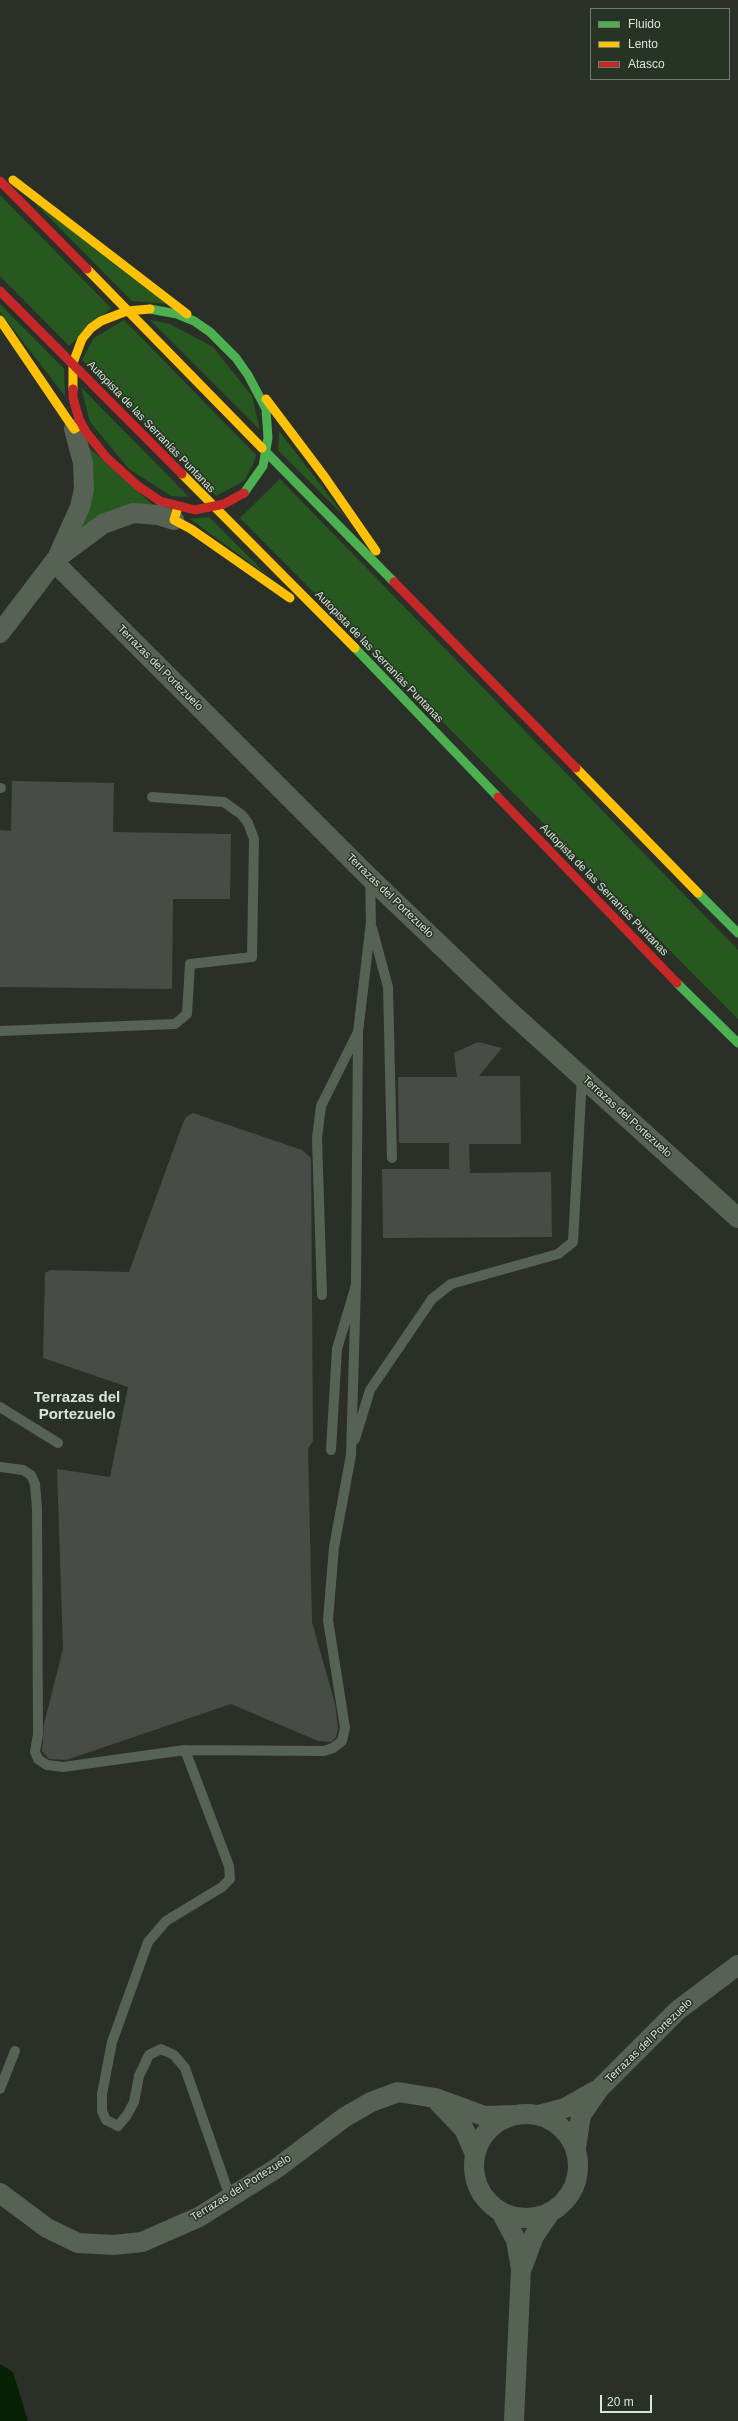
<!DOCTYPE html>
<html>
<head>
<meta charset="utf-8">
<style>
	body { margin:0 }
	#map { position:relative; width:738px; height:2421px; overflow:hidden; background:#2a3028; font-family:Helvetica,sans-serif }
	canvas { display:block }
	.legend { position:absolute; left:590px; top:8px; width:140px; height:72px; box-sizing:border-box; background:#273425; border:1px solid #6f7a6d; margin:0; padding:5px 7px; list-style:none; font-size:12px; color:#dbe3d9 }
	.legend li { display:flex; align-items:center; gap:8px; height:20px }
	.legend b { width:20px; border:1px solid #6f7a6d }
	.scale { position:absolute; left:600px; top:2395px; width:52px; height:18px; box-sizing:border-box; border:2px solid #dbe3d9; border-top:0; padding-left:5px; font-size:12px; line-height:14px; white-space:nowrap; color:#dbe3d9; -webkit-text-stroke:3px #273425; paint-order:stroke }
</style>
</head>
<body>
<div id="map">
<canvas width="738" height="2421"></canvas>
<ul class="legend">
<li><b style="height:5px;background:#4caf50"></b>Fluido</li>
<li><b style="height:5px;background:#ffc107"></b>Lento</li>
<li><b style="height:5px;background:#c62828"></b>Atasco</li>
</ul>
<div class="scale">20 m</div>
</div>
<script>
const ctx = document.querySelector('canvas').getContext('2d');
ctx.lineJoin = 'round';
function fillPath(path, color) { ctx.fillStyle = color; ctx.fill(path, 'evenodd'); }
const shape = rows => new Path2D(rows.map(r => 'M' + r).join(''));
function trace(path, color, width, dash) { ctx.strokeStyle = color; ctx.lineWidth = width; ctx.lineCap = dash ? 'butt' : 'round'; ctx.setLineDash(dash || []); ctx.stroke(path); }
function drawText(font, color, halo, rows, align = 'center') {
  ctx.font = font + ' Helvetica,sans-serif'; ctx.lineWidth = 3; ctx.setLineDash([]); ctx.textBaseline = 'middle'; ctx.strokeStyle = halo; ctx.fillStyle = color; for (const [text, x, y, turn = 0] of rows) {
    ctx.save(); ctx.translate(x, y); ctx.rotate((+turn || 0) * Math.PI / 180); ctx.textAlign = isNaN(turn) ? turn : align; if (halo) ctx.strokeText(text, 0, 0); ctx.fillText(text, 0, 0); ctx.restore();
  }
}
const green = shape([
	[0,195,111,308,69,346,0,276],
	[32,200,169,304,132,301],
	[0,304,64,369,65,396,0,312],
	[124,320,256,455,253,465,244,481,216,496,82,360,94,338],
	[150,320,170,324,213,347,252,396,260,430],
	[81,387,189,497,171,496,129,469,90,422],
	[279,431,347,519,278,450],
	[83,442,154,506,86,529,78,522],
	[280,479,738,950,738,1019,240,518],
	[209,517,267,575,190,519]
]);
const water = shape([
	[0,2364,13,2372,28,2421,0,2421]
]);
const building = shape([
	[12,781,114,783,113,832,231,834,230,899,173,899,172,989,0,987,0,830,11,831],
	[478,1042,502,1048,479,1076,520,1076,521,1144,469,1144,470,1173,551,1172,552,1237,383,1238,382,1169,449,1169,449,1143,399,1143,398,1077,457,1077,454,1053],
	[193,1113,302,1150,311,1158,313,1441,308,1449,312,1622,335,1704,338,1728,336,1737,331,1742,318,1741,231,1704,66,1760,49,1759,42,1751,44,1724,63,1649,57,1469,110,1477,128,1387,43,1358,45,1273,50,1270,129,1272,183,1123,186,1117]
]);
const lane = shape([
	[0,788,1,788],
	[372,928,388,987,392,1158],
	[0,1031,175,1024,187,1014,190,964,252,957,254,839,248,823,242,815,224,802,152,797],
	[322,1295,317,1138,321,1106,358,1032,371,922,370,880],
	[0,1407,58,1443],
	[355,1439,370,1390,432,1299,451,1284,558,1254,573,1242,582,1077],
	[331,1450,337,1349,356,1285,358,1034],
	[0,1467,23,1470,31,1475,35,1484,37,1509,38,1734,35,1752,38,1759,47,1765,63,1767,185,1750,229,1866,230,1879,222,1887,166,1921,148,1942,112,2042,102,2094,102,2111,106,2120,118,2126,127,2115,134,2102,139,2076,149,2055,161,2049,174,2055,185,2068,230,2197],
	[185,1750,324,1751,333,1748,342,1741,345,1728,328,1620,334,1547,351,1455,356,1285],
	[0,2089,15,2051]
]);
const street = shape([
	[58,556,80,507,84,489,83,463,74,429],
	[54,562,370,878,508,1010,738,1218],
	[0,633,57,558,103,524,133,513,158,515,174,520],
	[439,2103,464,2129,475,2154],
	'474 2166a52 52 0 1 1 104 0a52 52 0 1 1-104 0Z',
	[539,2115,565,2108,595,2091],
	[576,2148,581,2115,599,2089,678,2010,738,1965],
	[0,2193,47,2228,78,2243,114,2245,142,2242,199,2217,277,2168,345,2117,371,2102,398,2092,435,2098,484,2116,515,2115],
	[501,2212,516,2240,521,2269,514,2421],
	[522,2268,534,2236,549,2214]
]);
const fast = shape([
	[150,309,177,314,194,321,210,332,236,358,248,375,266,409,268,438,263,466,244,493],
	[262,448,394,582],
	[355,648,498,797],
	[698,893,738,933],
	[677,983,738,1043]
]);
const slow = shape([
	[13,180,187,314],
	[87,269,262,448],
	[0,320,74,429,76,428],
	[73,389,73,363,82,339,91,328,101,321,127,311,150,309],
	[266,399,324,476,376,551],
	[182,474,355,648],
	[178,507,174,520,191,529,290,598],
	[576,768,698,893]
]);
const jam = shape([
	[0,181,87,269],
	[0,291,182,474],
	[73,389,73,398,79,419,86,432,106,457,138,486,160,501,195,510,224,504,244,493],
	[394,582,576,768],
	[498,797,677,983]
]);
const streetNames = [
	["Autopista de las Serranías Puntanas",151,427,46],
	["Autopista de las Serranías Puntanas",379,657,46],
	["Terrazas del Portezuelo",160,668,45],
	["Autopista de las Serranías Puntanas",604,890,46],
	["Terrazas del Portezuelo",390,896,44],
	["Terrazas del Portezuelo",627,1117,42],
	["Terrazas del Portezuelo",649,2041,-44],
	["Terrazas del Portezuelo",241,2188,-32]
];
const districtNames = [
	["Terrazas del",77,1398],
	["Portezuelo",77,1415]
];
fillPath(green, '#275820');
fillPath(water, '#072105');
fillPath(building, '#474d46');
trace(lane, '#566254', 10);
trace(street, '#566254', 20);
trace(fast, '#4caf50', 9);
trace(slow, '#ffc107', 9);
trace(jam, '#c62828', 9);
drawText('11px', '#dbe3d9', '#273425', streetNames);
drawText('bold 15px', '#dbe3d9', '#273425', districtNames);
</script>
</body>
</html>
